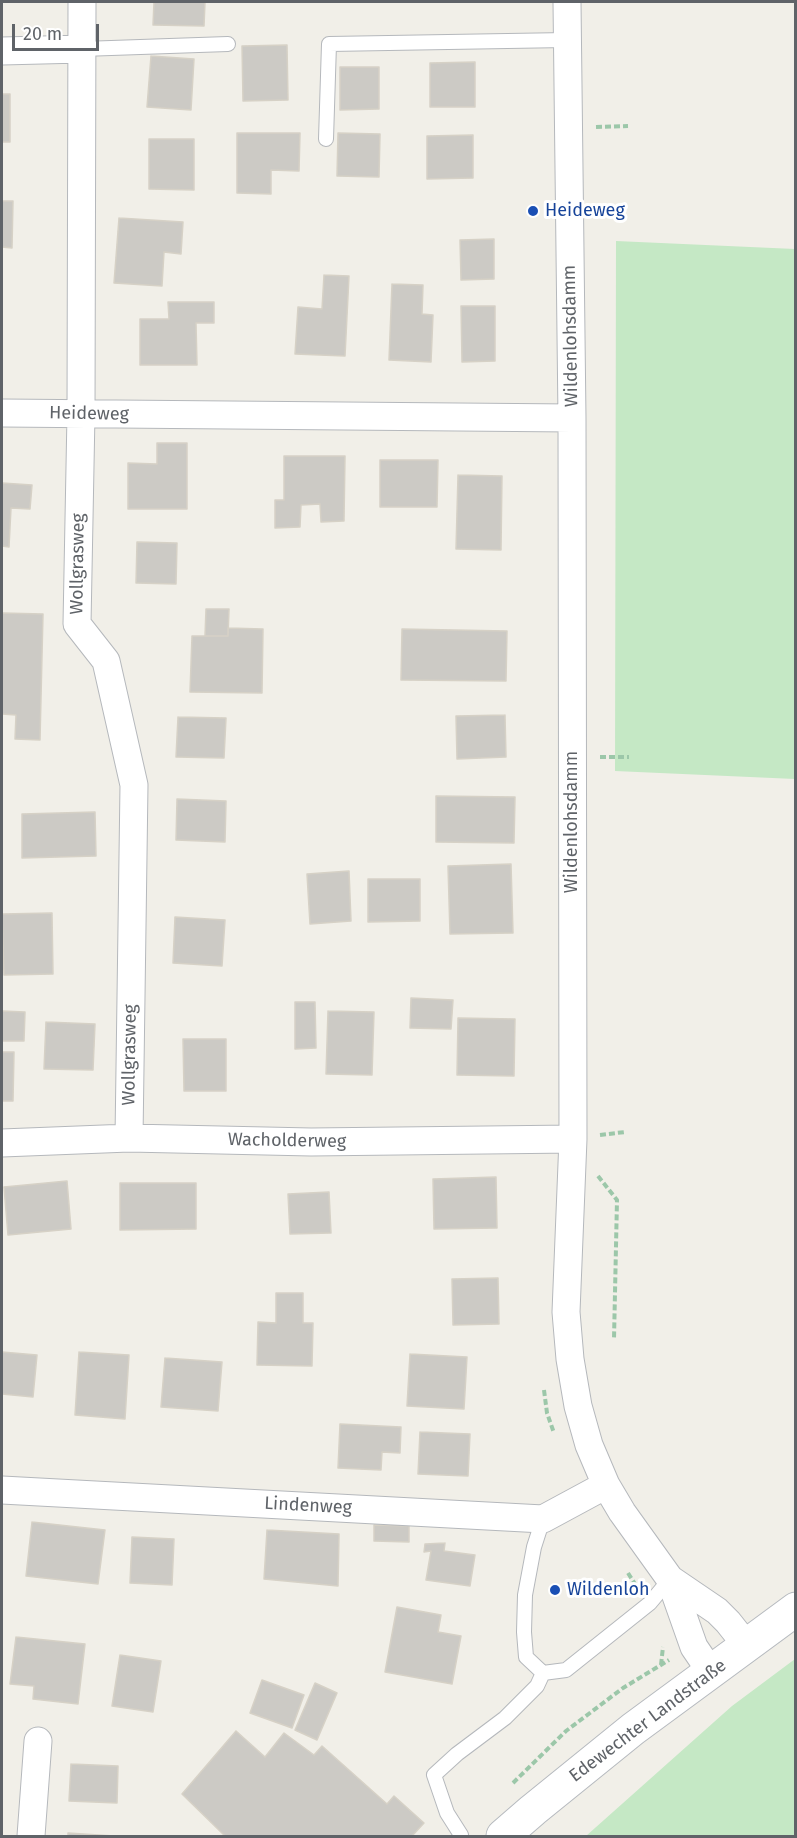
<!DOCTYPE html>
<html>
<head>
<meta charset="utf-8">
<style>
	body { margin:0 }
	#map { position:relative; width:797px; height:1838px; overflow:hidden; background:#f1efe8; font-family:"Fira Sans",sans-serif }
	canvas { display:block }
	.frame { position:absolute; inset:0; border:3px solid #5f6368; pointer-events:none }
	.scale { position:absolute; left:12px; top:24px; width:87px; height:27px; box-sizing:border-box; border:3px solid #5f6368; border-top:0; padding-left:8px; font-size:18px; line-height:21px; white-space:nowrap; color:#5f6368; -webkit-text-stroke:4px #fff; paint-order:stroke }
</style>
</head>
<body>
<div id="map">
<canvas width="797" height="1838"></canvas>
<div class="frame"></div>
<div class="scale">20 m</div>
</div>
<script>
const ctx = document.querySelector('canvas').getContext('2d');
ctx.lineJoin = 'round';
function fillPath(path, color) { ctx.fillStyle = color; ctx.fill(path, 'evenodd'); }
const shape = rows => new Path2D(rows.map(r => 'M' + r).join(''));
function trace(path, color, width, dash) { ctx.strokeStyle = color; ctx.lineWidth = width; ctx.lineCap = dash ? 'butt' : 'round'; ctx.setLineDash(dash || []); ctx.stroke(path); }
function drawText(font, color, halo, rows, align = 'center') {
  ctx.font = font + ' "Fira Sans",sans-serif'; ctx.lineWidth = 6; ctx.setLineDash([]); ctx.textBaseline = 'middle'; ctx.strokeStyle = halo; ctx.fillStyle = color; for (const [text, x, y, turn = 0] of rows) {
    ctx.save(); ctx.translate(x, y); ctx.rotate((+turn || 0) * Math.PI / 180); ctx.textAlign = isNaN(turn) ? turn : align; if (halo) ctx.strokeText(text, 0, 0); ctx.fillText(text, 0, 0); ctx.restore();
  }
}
const green = shape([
	[616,241,795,249,795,779,615,771],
	[795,1659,795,1836,586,1836,732,1706]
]);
const building = shape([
	[154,2,205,2,204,26,153,25,154,2],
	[287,45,288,100,243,101,242,46,287,45],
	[151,56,194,59,191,110,147,107,151,56],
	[475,62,475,107,430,107,430,63,475,62],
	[340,67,379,67,379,109,340,110,340,67],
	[2,94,10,94,10,142,2,142,2,94],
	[237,133,300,133,299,171,271,170,271,194,237,193,237,133],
	[338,133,380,134,379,177,337,176,338,133],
	[473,135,473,178,427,179,427,136,473,135],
	[149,139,194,139,194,190,149,189,149,139],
	[2,201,13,201,12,248,2,247,2,201],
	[119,218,183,222,181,254,164,252,162,286,114,283,119,218],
	[494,239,494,279,461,280,460,240,494,239],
	[324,275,349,276,345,356,295,354,298,307,322,309,324,275],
	[392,284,423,285,422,314,433,315,431,362,389,360,392,284],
	[168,302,214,302,214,323,196,323,197,365,140,365,140,319,169,319,168,302],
	[461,306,495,306,495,361,462,362,461,306],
	[157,443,187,443,187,509,128,509,128,463,157,464,157,443],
	[284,456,345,456,344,521,321,522,320,504,301,505,300,527,275,528,275,500,284,500,284,456],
	[380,460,438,460,437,507,380,507,380,460],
	[458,475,502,476,501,550,456,549,458,475],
	[2,483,32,485,30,509,11,508,9,547,2,546,2,483],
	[137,542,177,543,176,584,136,583,137,542],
	[206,609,229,609,228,636,205,636,206,609],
	[2,613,43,614,40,740,15,739,16,715,2,714,2,613],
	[228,628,263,629,262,693,190,692,192,636,228,636,228,628],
	[402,629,507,631,506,681,401,680,402,629],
	[505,715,506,757,457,759,456,716,505,715],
	[178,717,226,718,224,758,176,757,178,717],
	[436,796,515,797,514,843,436,842,436,796],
	[177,799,226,801,225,842,176,840,177,799],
	[95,812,96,856,22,858,22,814,95,812],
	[511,864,513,933,450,934,448,866,511,864],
	[349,871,351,921,310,924,307,874,349,871],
	[368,879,420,879,420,921,368,922,368,879],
	[52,913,53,974,4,975,2,914,52,913],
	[175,917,225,920,222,966,173,963,175,917],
	[411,998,453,1000,451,1029,410,1028,411,998],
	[295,1002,315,1002,316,1048,295,1049,295,1002],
	[2,1011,25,1012,24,1041,2,1041,2,1011],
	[328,1011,374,1012,372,1075,326,1074,328,1011],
	[458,1018,515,1019,514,1076,457,1075,458,1018],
	[46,1022,95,1024,93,1070,44,1069,46,1022],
	[183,1039,226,1039,226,1091,184,1091,183,1039],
	[2,1052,14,1052,13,1101,2,1101,2,1052],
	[496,1177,497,1228,434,1229,433,1179,496,1177],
	[67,1181,71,1229,8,1235,4,1187,67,1181],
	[120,1183,196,1183,196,1229,120,1230,120,1183],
	[329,1192,331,1233,290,1234,288,1194,329,1192],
	[498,1278,499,1324,453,1325,452,1279,498,1278],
	[276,1293,303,1293,303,1323,313,1323,312,1366,257,1365,258,1322,276,1323,276,1293],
	[2,1352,37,1355,33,1397,2,1394,2,1352],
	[79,1352,129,1355,125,1419,75,1415,79,1352],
	[410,1354,467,1357,464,1409,407,1406,410,1354],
	[165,1358,222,1362,218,1411,161,1407,165,1358],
	[340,1424,401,1427,400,1453,382,1452,381,1470,338,1468,340,1424],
	[420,1432,470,1434,468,1476,418,1474,420,1432],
	[32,1522,105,1530,98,1584,26,1576,32,1522],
	[374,1525,409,1526,409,1542,374,1541,374,1525],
	[267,1530,339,1534,338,1586,264,1579,267,1530],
	[132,1537,174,1539,172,1585,130,1583,132,1537],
	[445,1543,444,1551,475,1555,470,1586,426,1580,431,1551,424,1552,425,1544,445,1543],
	[397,1607,441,1615,438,1632,461,1636,452,1684,385,1672,397,1607],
	[16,1637,85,1644,78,1704,33,1699,34,1686,10,1684,16,1637],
	[120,1655,161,1661,153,1712,112,1706,120,1655],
	[262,1680,304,1695,292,1728,250,1713,262,1680],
	[315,1683,337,1693,317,1740,295,1730,315,1683],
	[236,1731,265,1757,284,1733,314,1755,322,1746,387,1804,394,1796,424,1823,412,1836,225,1836,182,1794,236,1731],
	[71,1764,118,1766,117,1803,69,1801,71,1764],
	[68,1833,114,1836,68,1836,68,1833]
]);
const path = shape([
	[596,127,628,126],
	[600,757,629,757],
	[600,1135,625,1132],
	[598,1176,617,1200,614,1339],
	[544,1390,547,1413,554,1433],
	[628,1573,637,1587],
	[661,1665,663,1647],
	[513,1783,566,1731,623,1688,669,1660]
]);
const service = shape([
	[82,49,228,44],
	[326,139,329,44,567,40],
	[543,1519,534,1547,525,1595,524,1632,526,1657,543,1673,566,1670,650,1603,670,1579],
	[461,1835,447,1813,434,1775,457,1754,505,1718,537,1686,543,1673]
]);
const minor = shape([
	[82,2,81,414,77,624,106,661,134,785,129,1138],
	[567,2,572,418,573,1139,566,1312,570,1359,578,1406,589,1445,606,1485,622,1512,670,1579,694,1647,711,1672],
	[2,51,82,49],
	[2,413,572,418],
	[2,1143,129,1138,311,1142,573,1139],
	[2,1490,543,1519,606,1485],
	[670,1579,717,1611,728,1622,747,1646],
	[31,1836,38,1741]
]);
const secondary = shape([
	[503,1836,533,1810,633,1729,796,1609]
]);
const markers = [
	[533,211,6,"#1a4fb4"],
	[555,1590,6,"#1a4fb4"]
];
const transitNames = [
	["Heideweg",545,211],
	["Wildenloh",567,1590]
];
const streetNames = [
	["Wildenlohsdamm",571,336,-91],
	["Heideweg",89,414,1],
	["Wollgrasweg",78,564,-89],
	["Wildenlohsdamm",572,822,-90],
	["Wollgrasweg",130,1055,-89],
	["Wacholderweg",287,1141,1],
	["Lindenweg",308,1506,3],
	["Edewechter Landstraße",648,1721,-37]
];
fillPath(green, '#c5e8c5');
fillPath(building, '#cccac5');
trace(building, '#d6d1c6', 1.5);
trace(service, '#b5b8bc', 16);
trace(minor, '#b5b8bc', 29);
trace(secondary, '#b6babf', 35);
trace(path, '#9cc7a9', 4, [6, 3]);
trace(service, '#fff', 14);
trace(minor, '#fff', 27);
trace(secondary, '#fff', 33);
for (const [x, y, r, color] of markers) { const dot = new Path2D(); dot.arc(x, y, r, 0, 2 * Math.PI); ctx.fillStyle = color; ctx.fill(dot); trace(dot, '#fff', 2); }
drawText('18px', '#164399', '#fff', transitNames, 'left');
drawText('18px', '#5f6368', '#fff', streetNames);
</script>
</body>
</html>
